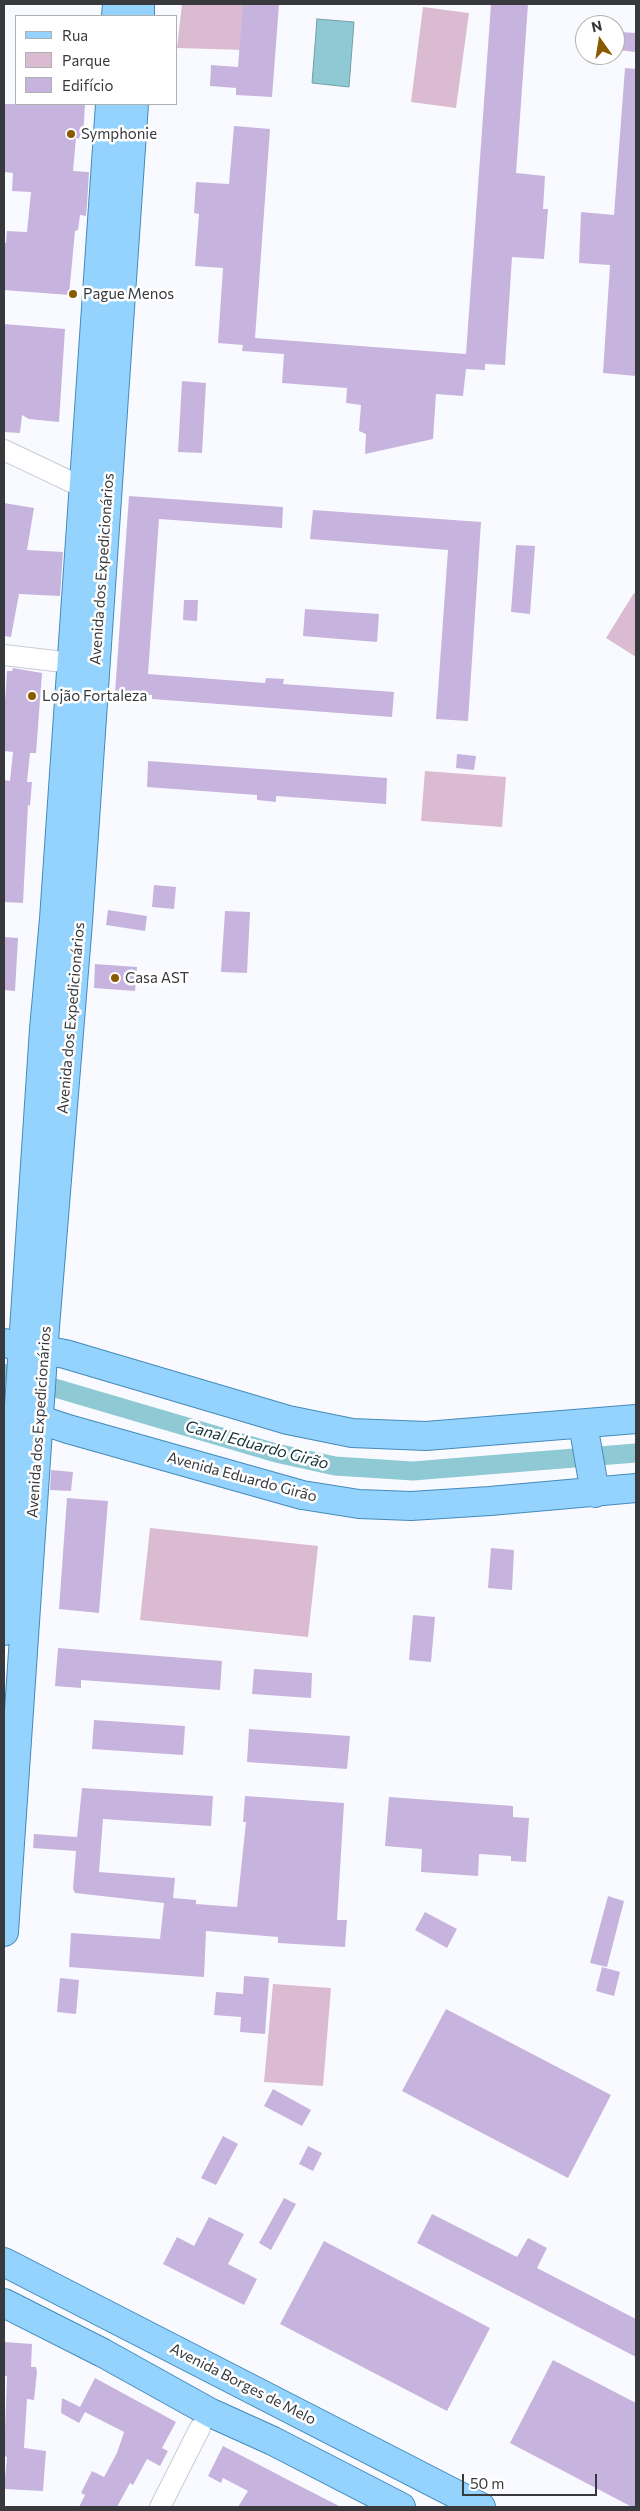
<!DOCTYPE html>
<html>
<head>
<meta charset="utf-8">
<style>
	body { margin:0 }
	#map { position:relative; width:640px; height:2511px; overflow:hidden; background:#f9faff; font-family:Commissioner,sans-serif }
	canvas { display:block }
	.frame { position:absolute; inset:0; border:5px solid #38393d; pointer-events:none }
	.legend { position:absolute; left:15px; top:15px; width:162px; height:90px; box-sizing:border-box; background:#fff; border:1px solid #afb0b1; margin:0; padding:6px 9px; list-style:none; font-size:15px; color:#38393d }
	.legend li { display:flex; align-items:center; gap:10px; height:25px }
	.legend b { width:25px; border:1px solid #afb0b1 }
	.north { position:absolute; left:575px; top:15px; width:50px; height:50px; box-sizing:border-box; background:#fff; border:1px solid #afb0b1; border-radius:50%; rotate:347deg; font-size:14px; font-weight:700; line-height:20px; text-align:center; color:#38393d }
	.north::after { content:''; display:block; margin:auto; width:18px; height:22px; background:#8a5a00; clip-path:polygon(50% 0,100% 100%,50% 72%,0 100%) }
	.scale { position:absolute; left:462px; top:2474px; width:135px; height:22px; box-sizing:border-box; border:2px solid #38393d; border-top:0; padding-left:6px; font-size:15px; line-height:18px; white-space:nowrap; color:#38393d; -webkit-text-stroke:4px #fff; paint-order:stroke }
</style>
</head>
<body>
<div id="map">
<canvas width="640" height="2511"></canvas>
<div class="frame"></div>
<ul class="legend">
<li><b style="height:6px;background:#94d3fd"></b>Rua</li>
<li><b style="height:14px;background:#dbbbd1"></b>Parque</li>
<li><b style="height:14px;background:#c7b4de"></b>Edifício</li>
</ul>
<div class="north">N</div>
<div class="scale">50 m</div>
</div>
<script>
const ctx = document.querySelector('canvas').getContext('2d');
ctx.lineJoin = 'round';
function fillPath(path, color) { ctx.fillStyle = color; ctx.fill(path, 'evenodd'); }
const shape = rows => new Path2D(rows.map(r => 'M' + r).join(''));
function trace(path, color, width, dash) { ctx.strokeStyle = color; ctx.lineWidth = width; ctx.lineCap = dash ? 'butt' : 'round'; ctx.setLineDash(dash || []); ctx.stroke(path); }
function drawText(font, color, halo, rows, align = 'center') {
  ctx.font = font + ' Commissioner,sans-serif'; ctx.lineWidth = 5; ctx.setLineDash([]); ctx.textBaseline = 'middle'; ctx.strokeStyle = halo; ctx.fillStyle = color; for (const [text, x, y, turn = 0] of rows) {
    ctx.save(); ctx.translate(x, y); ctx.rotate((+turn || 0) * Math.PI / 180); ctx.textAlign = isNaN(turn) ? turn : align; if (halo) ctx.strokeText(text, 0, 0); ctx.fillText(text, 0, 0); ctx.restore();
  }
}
const green = shape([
	[182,4,249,4,245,50,177,48],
	[423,7,469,13,456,108,411,102],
	[634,593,636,594,636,657,606,638],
	[425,771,506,777,502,827,421,821],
	[150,1528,318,1546,308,1637,140,1620],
	[273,1984,331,1988,323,2086,264,2082]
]);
const water = shape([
	[317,19,354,22,349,87,312,83,317,19]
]);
const canal = shape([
	[4,1373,276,1453,335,1466,413,1471,636,1453]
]);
const building = shape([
	[243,4,279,4,272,97,236,95,236,88,210,86,211,65,238,67],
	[491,4,528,4,516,173,545,176,543,209,548,209,544,259,512,257,505,365,485,364,485,370,466,369,463,396,436,394,433,439,365,454,366,434,359,431,361,405,346,403,347,388,282,383,284,354,242,351,243,345,218,343,223,268,195,266,199,214,194,213,196,182,229,184,234,126,270,129,255,338,466,354],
	[620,32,636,33,636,52,618,50],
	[625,68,636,69,636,376,603,373,610,265,579,263,581,212,614,215],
	[4,104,85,104,83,139,76,138,73,171,89,172,87,205,86,216,80,215,78,230,75,231,69,295,4,290,4,243,6,243,7,231,27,232,31,192,12,191,13,173,4,172],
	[4,324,65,329,59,422,29,419,22,415,20,433,4,432],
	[182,381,206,383,202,453,178,452],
	[129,496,283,507,282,528,159,519,148,674,265,683,266,678,284,679,283,684,394,692,392,717,152,699,152,695,115,693],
	[4,503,34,508,27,550,63,552,60,596,19,594,11,637,4,636],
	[313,510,481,522,468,721,436,719,448,550,310,539],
	[516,545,535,546,530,614,511,612],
	[184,600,198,600,197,621,183,620],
	[305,609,379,614,377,642,303,636],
	[13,668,42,673,36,753,30,753,27,782,32,782,30,806,28,805,23,903,4,902,4,780,10,781,13,752,4,751,4,716,7,671,12,671],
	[457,754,476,756,474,770,456,768],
	[148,761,387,778,386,804,276,796,276,802,257,800,257,795,147,787],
	[154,885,176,887,174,909,152,907],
	[108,910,147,916,145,931,106,925],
	[225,911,250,912,247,973,221,972],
	[4,937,18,938,15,991,4,990],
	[95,964,137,967,135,991,94,988],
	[51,1470,73,1472,71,1491,50,1490],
	[67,1498,108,1501,99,1613,59,1609],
	[491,1548,514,1550,512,1590,488,1588],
	[413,1615,435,1617,431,1662,409,1660],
	[58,1648,222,1661,220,1690,81,1680,81,1688,55,1686],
	[254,1669,312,1673,311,1698,252,1694],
	[94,1720,185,1726,183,1755,92,1749],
	[249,1729,350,1736,347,1769,247,1762],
	[82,1788,213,1796,211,1826,103,1819,99,1872,175,1878,173,1898,196,1900,196,1904,237,1907,246,1822,243,1822,245,1796,344,1803,337,1920,347,1920,345,1947,278,1943,278,1937,206,1931,204,1977,69,1967,71,1933,160,1939,164,1903,75,1893,73,1889,76,1851,33,1848,34,1834,77,1837],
	[389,1797,513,1806,513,1817,529,1818,526,1862,511,1861,511,1856,479,1854,478,1876,421,1872,422,1849,385,1846],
	[608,1896,624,1901,607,1967,590,1963],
	[425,1912,457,1929,447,1948,415,1930],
	[602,1967,620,1972,614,1996,596,1991],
	[244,1976,269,1978,265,2034,240,2032,241,2017,214,2015,216,1992,243,1994],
	[60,1978,79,1980,76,2014,57,2012],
	[446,2009,611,2095,568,2178,402,2091],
	[273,2089,311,2110,302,2126,264,2106],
	[223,2136,238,2144,216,2185,201,2178],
	[308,2146,322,2153,313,2171,299,2164],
	[284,2198,296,2204,271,2250,259,2243],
	[432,2214,517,2257,528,2238,547,2248,537,2268,636,2319,636,2357,417,2243],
	[209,2217,244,2234,228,2264,257,2279,244,2305,163,2264,177,2237,194,2246],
	[324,2241,490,2328,447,2411,280,2324],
	[4,2342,32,2344,31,2367,36,2367,37,2372,34,2400,27,2399,24,2448,46,2451,43,2491,4,2489,7,2457,4,2456,7,2376,4,2376],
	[553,2360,636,2403,636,2507,632,2507,510,2443],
	[95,2378,176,2422,162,2448,168,2451,160,2466,147,2459,133,2485,130,2483,117,2507,79,2507,85,2495,81,2493,92,2471,104,2477,117,2453,124,2432,85,2412,79,2423,61,2413,62,2398,80,2407],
	[223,2446,296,2484,341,2507,238,2507,248,2491,223,2478,221,2483,208,2476]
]);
const street = shape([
	[4,450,84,488],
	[4,655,72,663],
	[160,2507,200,2428]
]);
const primary = shape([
	[116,16,117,4],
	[140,16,140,4],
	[4,1343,65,1354,288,1420,352,1433,426,1436,636,1419],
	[23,1414,68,1429,302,1495,359,1504,411,1506,490,1501,636,1488],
	[583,1424,595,1493],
	[4,1631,44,1029,54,919,110,104],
	[4,1932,45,1327,78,922,134,104],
	[4,2262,481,2507],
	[4,2303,103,2353,211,2413,273,2441,401,2507]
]);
const markers = [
	[71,134,5,"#8a5a00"],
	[73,294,5,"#8a5a00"],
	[32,696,5,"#8a5a00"],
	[115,978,5,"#8a5a00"]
];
const poiNames = [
	["Symphonie",81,134],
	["Pague Menos",83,294],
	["Lojão Fortaleza",42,696],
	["Casa AST",125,978]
];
const streetNames = [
	["Avenida dos Expedicionários",102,569,-86],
	["Avenida dos Expedicionários",71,1018,-85],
	["Avenida dos Expedicionários",39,1422,-86],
	["Avenida Eduardo Girão",242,1477,15],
	["Avenida Borges de Melo",243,2384,27]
];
const waterNames = [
	["Canal Eduardo Girão",257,1445,15]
];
fillPath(green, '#dbbbd1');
fillPath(water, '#8fcad4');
trace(water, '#759ea7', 1);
trace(canal, '#8fcad4', 19);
fillPath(building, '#c7b4de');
trace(street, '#c9ccd6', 22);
trace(primary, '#458ab9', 30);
trace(street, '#fff', 20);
trace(primary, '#94d3fd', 28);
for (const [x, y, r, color] of markers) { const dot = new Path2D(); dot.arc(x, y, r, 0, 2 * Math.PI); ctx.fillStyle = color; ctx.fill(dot); trace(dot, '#fff', 2); }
drawText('15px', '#38393d', '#fff', poiNames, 'left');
drawText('15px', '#38393d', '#fff', streetNames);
drawText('italic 16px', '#143237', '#fff', waterNames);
</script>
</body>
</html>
